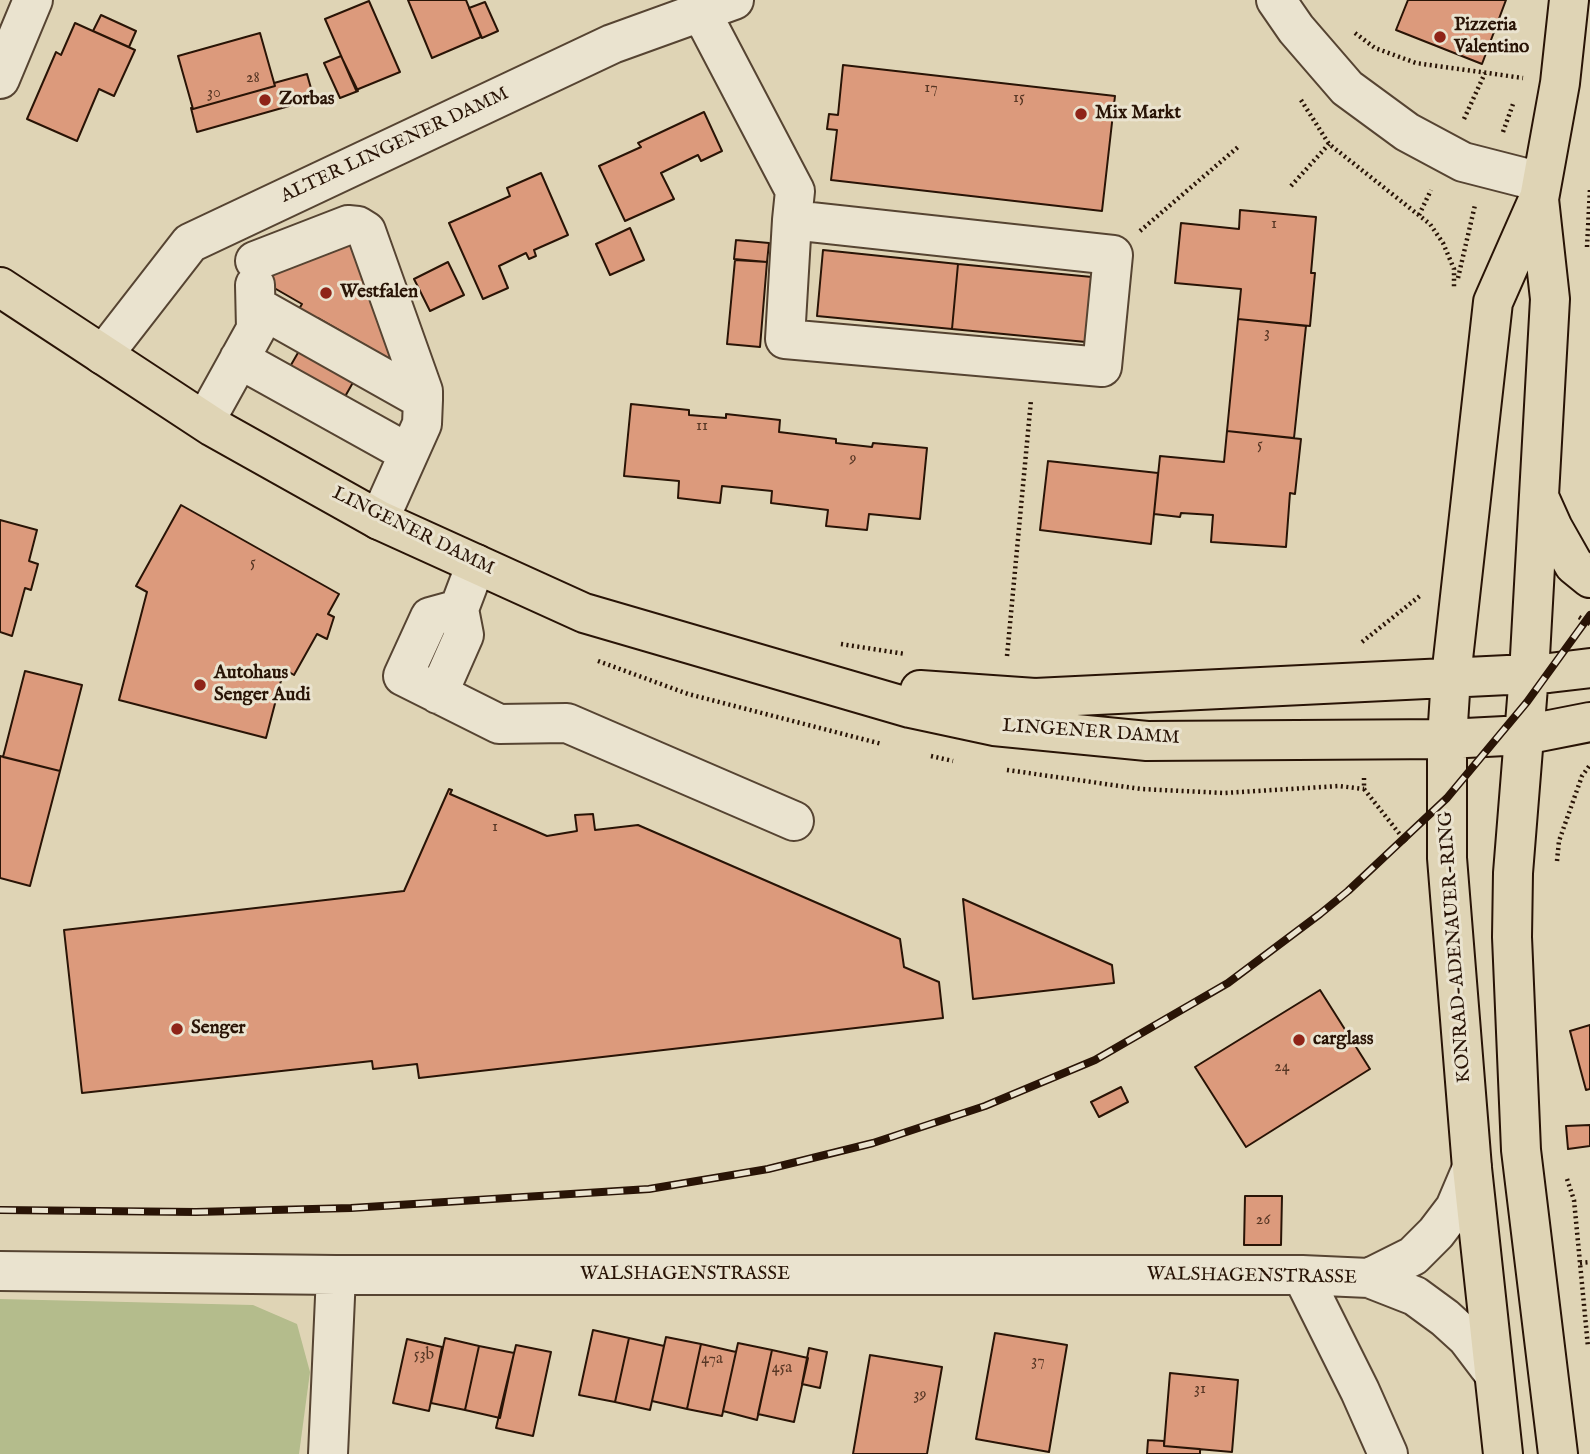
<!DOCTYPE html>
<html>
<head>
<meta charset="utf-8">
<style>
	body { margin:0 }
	canvas { display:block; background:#dfd4b5 }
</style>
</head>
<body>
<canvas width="1590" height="1454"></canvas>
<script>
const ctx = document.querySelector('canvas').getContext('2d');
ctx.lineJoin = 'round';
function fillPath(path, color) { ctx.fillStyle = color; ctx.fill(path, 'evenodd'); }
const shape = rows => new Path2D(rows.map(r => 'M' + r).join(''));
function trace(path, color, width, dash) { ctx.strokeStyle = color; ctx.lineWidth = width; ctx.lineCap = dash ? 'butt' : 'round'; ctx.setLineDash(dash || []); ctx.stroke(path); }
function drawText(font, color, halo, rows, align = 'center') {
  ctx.font = font + ' "IM FELL English",serif'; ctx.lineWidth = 6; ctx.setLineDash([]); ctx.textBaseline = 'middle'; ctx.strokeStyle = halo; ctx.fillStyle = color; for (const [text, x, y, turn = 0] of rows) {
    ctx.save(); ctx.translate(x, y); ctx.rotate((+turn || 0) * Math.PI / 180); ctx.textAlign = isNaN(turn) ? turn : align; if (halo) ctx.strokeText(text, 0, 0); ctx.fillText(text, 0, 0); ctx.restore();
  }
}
const green = shape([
	[0,1299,253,1305,297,1324,310,1372,299,1454,0,1454]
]);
const building = shape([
	[408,0,466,0,481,37,432,58,408,0],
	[1408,0,1506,0,1482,64,1396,30,1408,0],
	[369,1,400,72,356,90,325,19,369,1],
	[485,2,498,31,482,38,469,8,485,2],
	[101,15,136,31,129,47,93,31,101,15],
	[75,23,135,50,114,96,99,89,77,141,27,119,56,52,61,55,75,23],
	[260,33,275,86,193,109,178,56,260,33],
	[341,56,358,91,340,98,324,63,341,56],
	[843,65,1115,96,1102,211,831,180,837,130,827,129,829,114,838,115,843,65],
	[307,74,314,99,197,132,191,108,193,109,275,86,274,83,307,74],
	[704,112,722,151,701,161,698,155,661,173,674,199,625,221,599,166,641,147,638,143,704,112],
	[541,173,568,235,534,250,536,256,529,259,526,253,499,266,508,288,483,299,449,223,510,196,507,188,541,173],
	[1240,210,1316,217,1311,273,1315,273,1310,326,1238,319,1241,289,1175,283,1181,223,1239,229,1240,210],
	[630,228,644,260,610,275,596,244,630,228],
	[342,240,353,245,397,364,296,314,302,304,262,281,271,266,342,240],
	[736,240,769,243,767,262,734,259,736,240],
	[823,250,958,264,952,329,817,316,823,250],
	[735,260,767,262,760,347,727,344,735,260],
	[448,262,464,295,430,311,414,279,448,262],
	[958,264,1092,277,1086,342,952,329,958,264],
	[318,318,372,349,330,423,276,391,318,318],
	[1238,319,1306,326,1294,438,1227,431,1238,319],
	[631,404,689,410,689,415,726,418,726,414,780,420,779,432,836,439,836,443,872,447,873,443,927,448,920,519,869,514,867,530,826,526,828,510,771,503,772,491,722,486,720,503,678,498,679,481,624,476,631,404],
	[1227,431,1301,439,1295,494,1290,493,1286,547,1211,542,1213,515,1181,513,1180,517,1154,514,1160,456,1224,462,1227,431],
	[1048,461,1158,473,1151,544,1040,530,1048,461],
	[181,505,339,594,328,614,334,617,327,639,317,634,294,675,284,669,266,738,119,700,147,592,136,586,181,505],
	[0,520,37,530,29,561,38,564,31,590,25,588,12,636,0,632,0,520],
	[25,671,82,685,60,771,3,757,25,671],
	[0,756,60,771,30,886,0,878,0,756],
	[449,789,452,790,450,794,547,836,577,831,575,815,593,814,595,830,638,825,900,939,904,967,939,982,943,1018,419,1078,417,1064,373,1069,372,1061,82,1093,64,930,404,891,449,789],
	[963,899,1112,965,1114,983,973,999,963,899],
	[1320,990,1370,1069,1246,1147,1195,1067,1320,990],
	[1590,1025,1590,1089,1586,1090,1570,1031,1590,1025],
	[1121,1087,1128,1102,1099,1117,1091,1102,1121,1087],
	[1590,1125,1590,1146,1568,1149,1566,1126,1590,1125],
	[1245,1196,1282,1196,1281,1245,1244,1245,1245,1196],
	[593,1330,629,1338,615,1402,579,1395,593,1330],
	[995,1333,1067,1345,1049,1452,976,1439,995,1333],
	[666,1337,701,1344,687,1409,652,1401,666,1337],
	[445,1338,479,1346,465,1410,431,1403,445,1338],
	[629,1338,664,1346,650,1410,615,1402,629,1338],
	[407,1339,442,1347,429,1411,393,1403,407,1339],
	[738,1343,772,1350,757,1420,723,1411,738,1343],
	[701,1344,736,1352,722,1416,687,1409,701,1344],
	[516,1345,551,1352,533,1436,496,1428,516,1345],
	[479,1346,514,1353,500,1418,465,1410,479,1346],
	[809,1348,827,1352,820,1388,802,1384,809,1348],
	[772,1350,808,1358,794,1422,758,1414,772,1350],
	[870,1355,942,1367,927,1454,853,1454,870,1355],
	[1170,1373,1238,1380,1232,1452,1164,1446,1170,1373],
	[1148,1440,1164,1441,1164,1446,1200,1449,1200,1454,1147,1454,1148,1440]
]);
const path = shape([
	[1355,33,1375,48,1416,63,1523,78],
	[1301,100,1329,144,1430,224,1443,243,1454,269,1454,287],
	[1464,119,1485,73],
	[1503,132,1513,104],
	[1291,186,1329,144],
	[1419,215,1431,190],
	[1140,231,1238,147],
	[1587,247,1590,189],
	[1458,278,1475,205],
	[1579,617,1590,624],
	[1362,642,1421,595],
	[841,644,905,654],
	[1007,656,1031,400],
	[598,661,688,694,882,744],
	[931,756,953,761],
	[1007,770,1141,789,1224,793,1339,786,1364,789],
	[1364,778,1364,789,1406,842],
	[1557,861,1559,841,1582,776,1590,765],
	[1567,1179,1574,1200,1588,1347],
	[1580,1263,1590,1262]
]);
const minor = shape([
	[1276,0,1296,29,1347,88,1407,132,1463,162,1541,182],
	[701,12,795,191,792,220,785,339,1102,367,1113,255,792,220],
	[0,79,33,0],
	[255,261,348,225,358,226,366,231,423,391,423,400],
	[256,306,423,400,422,424,379,520],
	[103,355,190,243,612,44,734,0],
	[239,359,408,453],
	[205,421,256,329,255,285],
	[459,609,430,617,403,676,499,724,567,723,794,821],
	[438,694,464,635,459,609,476,564],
	[0,1271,336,1275,1302,1275,1369,1278,1415,1296,1445,1318,1467,1338,1492,1371],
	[1302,1275,1360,1391,1388,1454],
	[1369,1278,1413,1256,1436,1233,1455,1208,1472,1168],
	[328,1454,336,1275]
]);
const major = shape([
	[0,287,213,427,379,520,584,613,910,708,994,726,1147,741,1447,739,1524,735,1590,722],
	[1540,499,1553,528,1574,565,1590,578],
	[920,690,1035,698,1549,673,1590,668],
	[1503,1454,1472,1168,1447,858,1447,739,1451,677,1493,302,1538,200],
	[1558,1454,1521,1150,1512,937,1513,873,1529,674,1550,299,1539,199,1560,83,1569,0]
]);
const rail = shape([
	[0,1210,196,1212,351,1208,649,1189,768,1169,873,1143,985,1106,1095,1060,1228,983,1320,914,1348,891,1447,798,1527,702,1590,615]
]);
const markers = [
	[1440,37,7,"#8f2418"],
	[265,100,7,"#8f2418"],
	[1081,114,7,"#8f2418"],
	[326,293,7,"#8f2418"],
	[200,685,7,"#8f2418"],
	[177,1029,7,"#8f2418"],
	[1299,1040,7,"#8f2418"]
];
const numberNames = [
	["28",253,79],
	["17",931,89],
	["30",214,94],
	["15",1019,99],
	["1",1274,225],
	["3",1267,334],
	["11",702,427],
	["5",1260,446],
	["9",853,460],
	["5",253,564],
	["1",495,828],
	["24",1282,1068],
	["26",1263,1221],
	["53b",424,1356],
	["47a",712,1360],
	["37",1038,1362],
	["45a",782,1369],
	["31",1200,1390],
	["39",920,1396]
];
const poiNames = [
	["Pizzeria",1454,26],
	["Valentino",1454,48],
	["Zorbas",279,100],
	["Mix Markt",1095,114],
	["Westfalen",340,293],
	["Autohaus",214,674],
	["Senger Audi",214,696],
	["Senger",191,1029],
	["carglass",1313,1040]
];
const streetNames = [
	["ALTER LINGENER DAMM",395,146,-25],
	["LINGENER DAMM",413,532,26],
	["LINGENER DAMM",1091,733,4],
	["KONRAD-ADENAUER-RING",1456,947,-94],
	["WALSHAGENSTRASSE",685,1275],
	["WALSHAGENSTRASSE",1252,1277,1]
];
fillPath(green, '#b4bc8c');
fillPath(building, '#dc9a7c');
trace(building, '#291406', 2);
trace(minor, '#564432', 42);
trace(major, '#291406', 42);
trace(path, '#291406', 4.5, [2, 3.5]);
trace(minor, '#eae3cf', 38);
trace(major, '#dfd4b5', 38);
trace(rail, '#291406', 8);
trace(rail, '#eae3cf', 5, [16]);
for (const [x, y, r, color] of markers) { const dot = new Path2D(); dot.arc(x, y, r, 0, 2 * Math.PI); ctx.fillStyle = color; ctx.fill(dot); trace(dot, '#eae3cf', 2.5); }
drawText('16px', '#563624', null, numberNames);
drawText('bold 19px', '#291406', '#eae3cf', poiNames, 'left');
drawText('19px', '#291406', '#eae3cf', streetNames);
</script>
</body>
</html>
